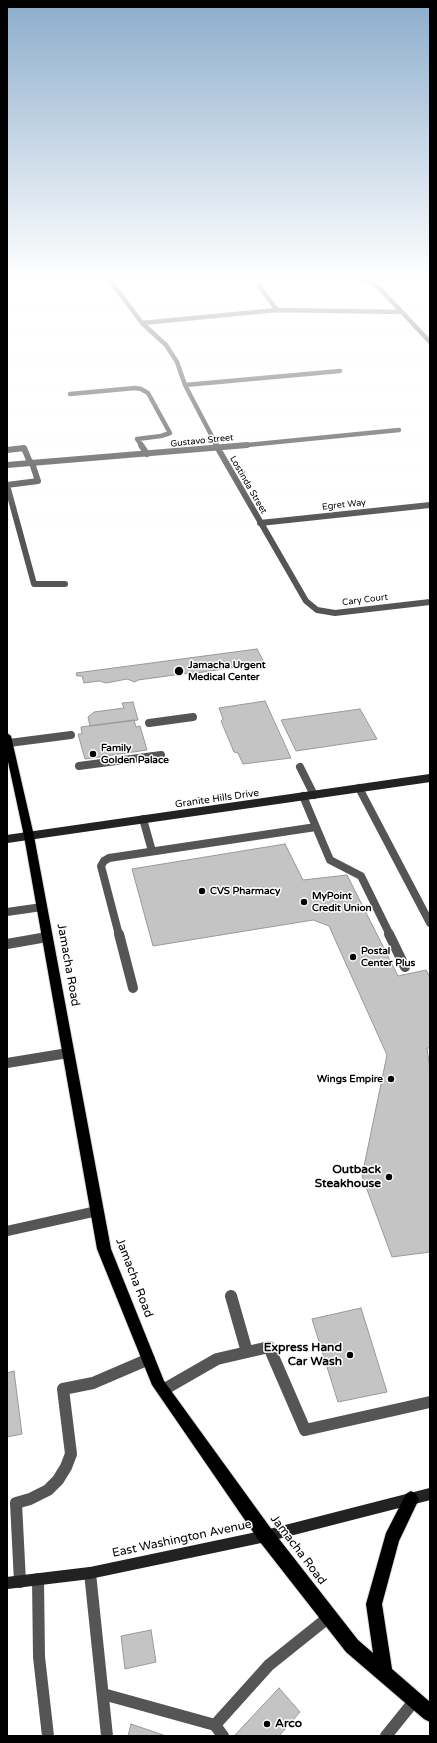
<!DOCTYPE html>
<html>
<head>
<meta charset="utf-8">
<style>
	body { margin:0 }
	#map { position:relative; width:437px; height:1743px; overflow:hidden; background:#fff; font-family:"Varela Round",sans-serif }
	canvas { display:block }
	.frame { position:absolute; inset:0; border:8px solid #000; pointer-events:none }
</style>
</head>
<body>
<div id="map">
<canvas width="437" height="1743"></canvas>
<div class="frame"></div>
</div>
<script>
const ctx = document.querySelector('canvas').getContext('2d');
ctx.lineJoin = 'round';
function fillPath(path, color) { ctx.fillStyle = color; ctx.fill(path, 'evenodd'); }
const shape = rows => new Path2D(rows.map(r => 'M' + r).join(''));
function trace(path, color, width, dash) { ctx.strokeStyle = color; ctx.lineWidth = width; ctx.lineCap = dash ? 'butt' : 'round'; ctx.setLineDash(dash || []); ctx.stroke(path); }
function drawText(font, color, halo, rows, align = 'center') {
  ctx.font = font + ' "Varela Round",sans-serif'; ctx.lineWidth = 3; ctx.setLineDash([]); ctx.textBaseline = 'middle'; ctx.strokeStyle = halo; ctx.fillStyle = color; for (const [text, x, y, turn = 0] of rows) {
    ctx.save(); ctx.translate(x, y); ctx.rotate((+turn || 0) * Math.PI / 180); ctx.textAlign = isNaN(turn) ? turn : align; if (halo) ctx.strokeText(text, 0, 0); ctx.fillText(text, 0, 0); ctx.restore();
  }
}
const building = shape([
	[257,649,267,668,260,669,257,664,190,674,189,673,138,680,135,682,127,679,106,683,99,681,84,683,82,676,77,676,76,673,257,649],
	[265,701,291,758,243,764,238,753,234,752,221,721,223,719,219,708,265,701],
	[133,702,138,720,90,726,88,717,94,712,124,708,122,703,133,702],
	[360,709,377,739,296,751,281,720,360,709],
	[134,720,136,727,140,726,147,750,85,759,78,734,82,734,81,727,134,720],
	[285,844,303,880,347,875,398,976,426,970,430,977,430,1048,427,1048,430,1070,430,1252,392,1257,362,1176,387,1055,329,926,313,920,153,946,132,869,285,844],
	[361,1308,387,1392,338,1402,312,1319,361,1308],
	[14,1371,22,1434,7,1437,7,1373,14,1371],
	[151,1630,156,1662,125,1669,121,1636,151,1630],
	[279,1688,300,1712,279,1736,234,1736,279,1688],
	[131,1724,166,1736,128,1736,131,1724]
]);
const laneFar4 = shape([
	[259,286,277,310],
	[70,394,135,388,141,389,148,393,170,433,161,436,137,439,142,446]
]);
const laneFar3 = shape([
	[141,445,147,454],
	[7,450,24,448,29,460,32,463,38,481,7,485],
	[7,485,34,584,65,584]
]);
const laneFar2 = shape([
	[149,723,193,717],
	[9,743,71,735],
	[79,766,161,755],
	[300,767,314,795],
	[359,788,430,923],
	[303,796,316,827],
	[143,819,152,851],
	[7,912,42,907],
	[119,935,101,866,104,861,109,858,316,827,330,860,361,876,390,935]
]);
const laneFar1 = shape([
	[119,934,133,988],
	[389,934,405,967],
	[7,944,47,937],
	[7,1063,68,1053],
	[7,1231,97,1211]
]);
const lane = shape([
	[231,1296,247,1352],
	[163,1390,217,1359,269,1347,305,1430,430,1402],
	[90,1573,107,1736],
	[38,1579,39,1657,48,1736],
	[20,1582,16,1503,30,1499,48,1490,58,1480,66,1467,71,1454,63,1389,93,1383,149,1359],
	[103,1694,215,1725,269,1665,329,1617],
	[215,1725,223,1736],
	[386,1736,415,1700]
]);
const streetFar1 = shape([
	[109,279,142,323,166,345,177,362,185,385,217,446],
	[365,279,374,284,385,294,430,342],
	[142,323,277,310,401,312],
	[185,385,340,371],
	[237,446,399,430]
]);
const street = shape([
	[216,445,306,601,317,610,335,613,430,602],
	[7,465,247,445],
	[260,523,430,505]
]);
const secondaryFar1 = shape([
	[7,839,430,778]
]);
const secondary = shape([
	[7,1583,90,1573,266,1536,430,1494]
]);
const primary = shape([
	[7,733,11,736,34,836,111,1249,164,1381,272,1530,358,1640,373,1653,366,1604,386,1533,406,1494,411,1491,416,1494,419,1499,399,1541,382,1604,392,1669,430,1702,430,1722,424,1719,346,1652,260,1542,152,1385,97,1249,24,836,7,757,7,733]
]);
const markers = [
	[179,671,5,"#000"],
	[93,754,4,"#000"],
	[202,891,4,"#000"],
	[304,902,4,"#000"],
	[353,957,4,"#000"],
	[391,1079,4,"#000"],
	[389,1177,4,"#000"],
	[350,1355,4,"#000"],
	[267,1724,4,"#000"]
];
const farStreetnames = [
	["Gustavo Street",202,441,-6],
	["Lostinda Street",248,485,60],
	["Egret Way",344,505,-6],
	["Cary Court",365,600,-7]
];
const poiNames = [
	["Jamacha Urgent",188,665],
	["Medical Center",188,677],
	["Family",101,748],
	["Golden Palace",101,760],
	["CVS Pharmacy",210,891],
	["MyPoint",312,896],
	["Credit Union",312,908],
	["Postal",361,951],
	["Center Plus",361,963],
	["Wings Empire",383,1079,"right"]
];
const streetNames = [
	["Granite Hills Drive",217,799,-8]
];
const nearStreetnames = [
	["Jamacha Road",68,965,80],
	["Jamacha Road",134,1278,69],
	["East Washington Avenue",182,1539,-12],
	["Jamacha Road",298,1550,53]
];
const nearPoinames = [
	["Outback",381,1170],
	["Steakhouse",381,1184],
	["Express Hand",342,1348],
	["Car Wash",342,1362],
	["Arco",275,1724,"left"]
];
fillPath(building, '#c4c4c4');
trace(building, '#999', 1);
trace(primary, '#dbdbdb', 2);
trace(laneFar4, '#555', 4.5);
trace(laneFar3, '#555', 6);
trace(laneFar2, '#555', 8);
trace(laneFar1, '#555', 10);
trace(lane, '#555', 12);
trace(streetFar1, '#555', 4.5);
trace(street, '#555', 6);
trace(secondaryFar1, '#222', 8);
trace(secondary, '#222', 12);
fillPath(primary, '#000');
const sky = ctx.createLinearGradient(0, 0, 0, 523);
sky.addColorStop(0, '#8cadcc');
sky.addColorStop(0.53, '#fff');
sky.addColorStop(1, '#ffffff00');
ctx.fillStyle = sky;
ctx.fillRect(0, 0, 437, 523);
for (const [x, y, r, color] of markers) { const dot = new Path2D(); dot.arc(x, y, r, 0, 2 * Math.PI); ctx.fillStyle = color; ctx.fill(dot); trace(dot, '#fff', 1.5); }
drawText('9px', '#000', '#fff', farStreetnames);
drawText('bold 10px', '#000', '#fff', poiNames, 'left');
drawText('10px', '#000', '#fff', streetNames);
drawText('12px', '#000', '#fff', nearStreetnames);
drawText('bold 12px', '#000', '#fff', nearPoinames, 'right');
</script>
</body>
</html>
